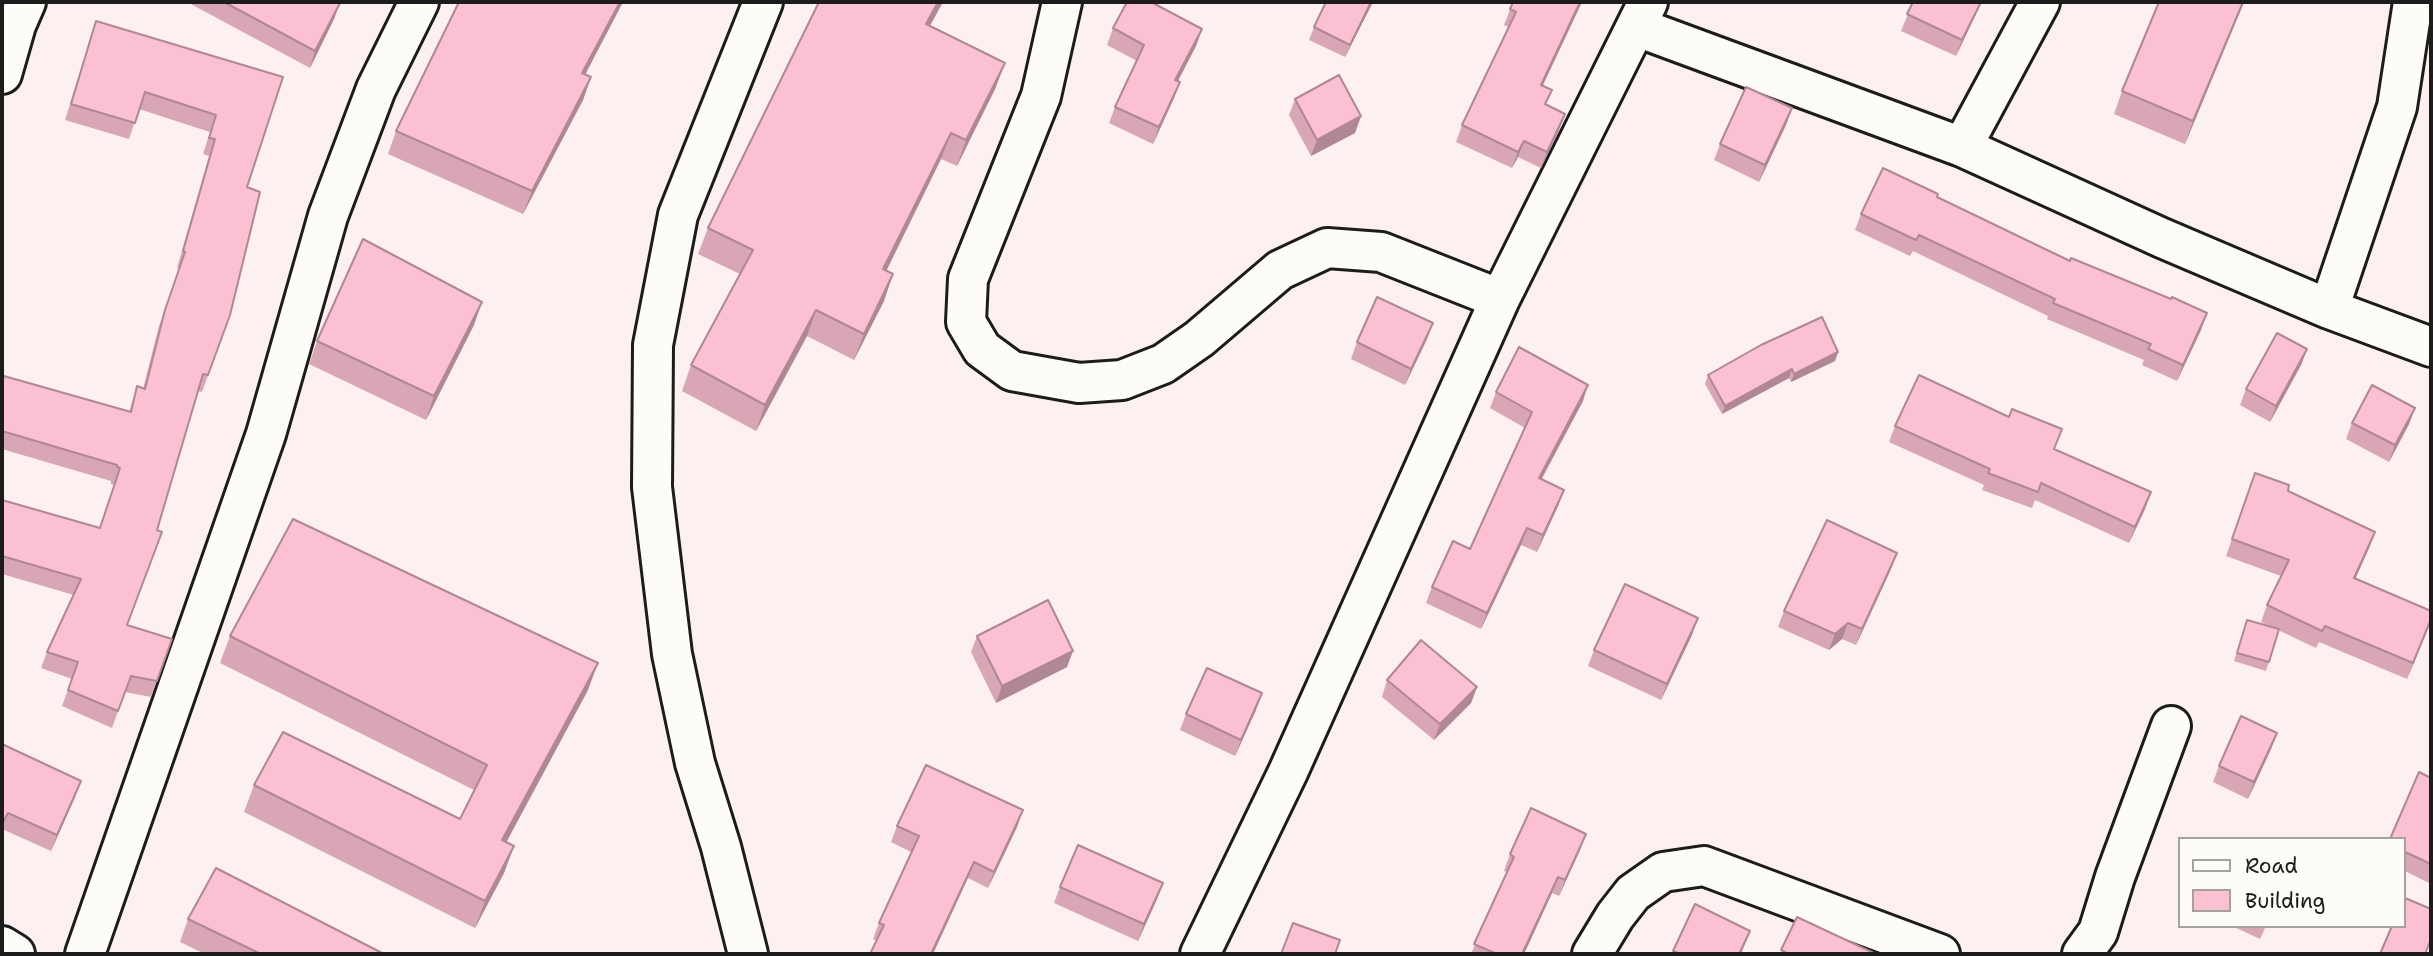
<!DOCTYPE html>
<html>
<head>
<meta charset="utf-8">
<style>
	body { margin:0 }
	#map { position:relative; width:2433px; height:956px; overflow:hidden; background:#fdf0f0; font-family:"Shantell Sans",sans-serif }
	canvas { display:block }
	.frame { position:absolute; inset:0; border:4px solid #1c1c1c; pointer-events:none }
	.legend { position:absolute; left:2178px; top:837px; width:228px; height:91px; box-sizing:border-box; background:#fdfcf7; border:2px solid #a3a29f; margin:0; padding:9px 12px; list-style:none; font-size:21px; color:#1c1c1c }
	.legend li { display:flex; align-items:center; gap:14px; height:35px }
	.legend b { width:35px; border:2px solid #a3a29f }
</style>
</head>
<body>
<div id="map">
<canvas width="2433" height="956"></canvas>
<div class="frame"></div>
<ul class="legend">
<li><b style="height:9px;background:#fdfcf7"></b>Road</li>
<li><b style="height:19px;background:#fbc1d3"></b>Building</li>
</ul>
</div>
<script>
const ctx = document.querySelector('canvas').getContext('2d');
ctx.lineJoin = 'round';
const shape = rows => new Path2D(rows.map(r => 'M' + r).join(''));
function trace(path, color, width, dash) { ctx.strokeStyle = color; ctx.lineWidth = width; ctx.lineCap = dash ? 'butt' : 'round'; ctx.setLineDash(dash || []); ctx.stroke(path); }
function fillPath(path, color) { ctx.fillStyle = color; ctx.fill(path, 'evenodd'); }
const street = shape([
	[1062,2,1041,96,968,279,966,322,982,349,1012,371,1079,383,1122,380,1163,364,1199,339,1280,270,1327,248,1381,252,1500,299],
	[1637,27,1962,147,2162,238,2329,309,2431,347],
	[2,74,16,25,26,2],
	[1962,147,2040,2],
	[2329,309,2397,107,2413,2],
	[85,954,266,434,328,216,376,89,419,2],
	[748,954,721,847,695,763,672,654,652,487,653,345,678,215,763,2],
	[1200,954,1288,772,1500,299,1648,2],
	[1592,954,1615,916,1633,893,1663,872,1704,866,1940,954],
	[2082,954,2098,932,2115,877,2171,726]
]);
const secondary = shape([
	[2,946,15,954]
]);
const wall = shape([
	[187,2,338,2,334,19,310,68],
	[459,2,623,2,585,74,591,77,583,100,523,214,388,154,396,131],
	[819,2,943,2,930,26,1005,63,995,89,957,166,941,159,886,271,884,301,854,360,807,336,756,431,682,391,691,365,740,274,698,254,708,228],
	[1373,2,1345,57,1309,40,1314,27],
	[1513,2,1582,2,1542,86,1546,105,1559,130,1541,168,1518,157,1512,168,1456,142,1462,125,1509,27,1504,25],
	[1913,2,1981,2,1956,56,1901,31],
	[2244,2,2185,144,2114,114,2122,91],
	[96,21,283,77,247,187,230,315,202,392,198,391,127,625,172,639,151,697,125,692,112,728,62,706,72,679,41,668,47,652,74,595,2,574,2,500,99,528,114,485,111,484,111,481,2,449,2,383,129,412,137,386,143,389,159,326,179,268,177,268,209,156,203,154,210,132,139,109,129,139,65,120],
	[1113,28,1202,29,1196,46,1178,81,1174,98,1153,144,1109,123,1115,107,1137,61,1107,45],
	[1295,99,1361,116,1355,133,1311,156,1289,115],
	[1792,108,1786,125,1759,182,1714,160,1720,144],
	[1937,197,2201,330,2177,381,2142,365,2144,360,2047,319,2048,316,1913,251,1910,256,1855,230,1861,214],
	[474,325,426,420,309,364,317,341],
	[1427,339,1405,385,1351,359,1357,342],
	[2307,349,2301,365,2270,422,2240,405,2246,389],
	[1838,352,1835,361,1791,382,1789,378,1722,414,1705,384,1708,375],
	[1496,392,1583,401,1542,479,1564,490,1558,506,1537,552,1521,545,1481,629,1426,603,1432,587,1470,549,1525,428,1490,408],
	[2415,408,2409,424,2389,462,2346,439,2352,423],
	[1895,426,2054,449,2151,492,2145,509,2129,543,2035,500,2032,508,1982,490,1984,485,1889,442],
	[2255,473,2288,491,2375,532,2369,548,2355,579,2431,620,2407,679,2319,642,2316,648,2278,630,2266,671,2234,661,2247,620,2273,627,2261,622,2267,605,2281,576,2226,556],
	[1897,553,1891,569,1856,645,1842,639,1829,650,1778,627,1784,611],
	[1692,635,1661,700,1588,666,1594,650],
	[230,636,588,690,506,842,514,846,504,873,475,928,244,812,254,785,460,819,474,790,220,663],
	[977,636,1067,667,996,703,971,652],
	[1387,680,1477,687,1471,703,1434,740,1382,697],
	[1256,710,1235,756,1180,730,1186,714],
	[2,744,75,797,51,851,2,829],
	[2271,749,2248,799,2213,782,2219,766],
	[2431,778,2431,884,2403,870,2403,839],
	[897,826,1017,827,988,888,968,878,877,941,873,939,879,923,911,852,891,842],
	[1580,850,1559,896,1552,893,1524,954,1471,954,1507,872,1504,871,1510,854],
	[1060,887,1157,899,1138,941,1054,903],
	[188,919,384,954,205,954,180,942],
	[2232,926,2266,926,2260,939]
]);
const shadedWall = shape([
	[620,2,623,2,574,96,582,73],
	[938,2,943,2,916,50,926,24],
	[1371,2,1373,2,1345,57,1350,45],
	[1580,2,1582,2,1535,102,1541,85],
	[1981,2,1978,10,1956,56,1962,40],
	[2243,2,2244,2,2185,144,2193,121],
	[340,3,334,19,310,68,315,51],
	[1202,29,1196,46,1170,96,1175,80],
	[1005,63,995,89,957,166,966,140],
	[591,77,583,100,523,214,532,191],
	[1180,82,1174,98,1153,144,1159,127],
	[1792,108,1786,125,1759,182,1765,165],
	[1565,114,1559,130,1541,168,1547,152],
	[1361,116,1355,133,1311,156,1317,140],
	[951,133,941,159,874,296,883,269],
	[1524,141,1518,157,1512,168,1518,152],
	[893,274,884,301,854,360,864,334],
	[482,302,474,325,426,420,434,396],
	[816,310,807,336,756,431,765,405],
	[2207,313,2201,330,2177,381,2183,365],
	[1433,323,1427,339,1405,385,1411,369],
	[2307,349,2301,365,2270,422,2276,406],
	[1838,352,1835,361,1791,382,1794,374],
	[1792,369,1789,378,1722,414,1725,406],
	[1588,385,1583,401,1533,494,1539,478],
	[2415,408,2409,424,2389,462,2395,445],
	[1564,490,1558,506,1537,552,1543,535],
	[2151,492,2145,509,2129,543,2135,527],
	[1527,528,1521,545,1481,629,1487,613],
	[2375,532,2369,548,2348,595,2354,578],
	[1897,553,1891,569,1856,645,1862,629],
	[1698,618,1692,635,1661,700,1667,684],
	[2431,619,2428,629,2407,679,2413,663],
	[1848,623,1842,639,1829,650,1835,634],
	[1073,651,1067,667,996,703,1002,686],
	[598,663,588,690,493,867,502,840],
	[1477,687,1471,703,1434,740,1440,724],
	[1262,693,1256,710,1235,756,1241,740],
	[2277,733,2271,749,2248,799,2254,782],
	[81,781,75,797,51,851,57,835],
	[1023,810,1017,827,988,888,994,872],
	[1586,834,1580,850,1559,896,1565,880],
	[514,846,504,873,475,928,485,901],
	[974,862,968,878,933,954,931,954],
	[1558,877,1552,893,1524,954,1522,954],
	[1163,883,1157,899,1138,941,1144,924],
	[1750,931,1741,954,1739,954]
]);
const building = shape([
	[224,2,338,2,340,3,315,51,224,2],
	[459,2,620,2,582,73,591,77,532,191,396,131,459,2],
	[819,2,938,2,926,24,1005,63,966,140,951,133,883,269,893,274,864,334,816,310,765,405,691,365,753,250,708,228,819,2],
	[1127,2,1151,2,1202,29,1175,80,1180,82,1159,127,1115,107,1144,45,1113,28,1127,2],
	[1326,2,1371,2,1350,45,1314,27,1326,2],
	[1513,2,1580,2,1541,85,1552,90,1545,104,1565,114,1547,152,1524,141,1518,152,1462,125,1516,12,1510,9,1513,2],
	[1913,2,1981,2,1962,40,1907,14,1913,2],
	[2159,2,2243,2,2193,121,2122,91,2159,2],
	[96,21,283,77,247,187,260,192,230,315,208,375,203,374,157,530,162,532,127,625,172,639,157,681,131,676,118,711,68,690,78,662,47,652,81,579,2,556,2,500,100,528,120,468,117,467,117,465,2,431,2,385,4,376,131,412,137,386,145,389,165,310,185,252,183,251,215,139,209,138,216,115,145,92,135,123,71,104,96,21],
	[1339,75,1361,116,1317,140,1295,99,1339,75],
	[1746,87,1792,108,1765,165,1720,144,1746,87],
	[1883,168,1938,194,1937,197,2070,261,2071,258,2171,299,2172,297,2207,313,2183,365,2148,349,2151,344,2053,303,2055,299,1919,235,1916,240,1861,214,1883,168],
	[363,239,482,302,434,396,317,341,363,239],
	[1377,297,1433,323,1411,369,1357,342,1377,297],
	[1822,317,1838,352,1794,374,1792,369,1725,406,1708,375,1761,345,1822,317],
	[2277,333,2307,349,2276,406,2246,389,2277,333],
	[1519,347,1588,385,1539,478,1564,490,1543,535,1527,528,1487,613,1432,587,1453,541,1470,549,1532,412,1496,392,1519,347],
	[1919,375,2009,417,2012,409,2062,429,2054,449,2151,492,2135,527,2041,483,2038,492,1988,473,1990,469,1895,426,1919,375],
	[2372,385,2415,408,2395,445,2352,423,2372,385],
	[2255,473,2289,485,2288,491,2375,532,2354,578,2431,611,2431,619,2413,663,2325,626,2322,631,2267,605,2289,560,2232,539,2255,473],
	[293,519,598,663,502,840,514,846,485,901,254,785,283,732,460,819,487,765,230,636,293,519],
	[1827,520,1897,553,1862,629,1848,623,1835,634,1784,611,1827,520],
	[1625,584,1698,618,1667,684,1594,650,1625,584],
	[1048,600,1073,651,1002,686,977,636,1048,600],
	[2247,620,2279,629,2269,662,2237,653,2247,620],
	[1421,640,1477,687,1440,724,1387,680,1421,640],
	[1207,668,1262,693,1241,740,1186,714,1207,668],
	[2241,716,2277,733,2254,782,2219,766,2241,716],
	[2,744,81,781,57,835,8,813,2,824,2,744],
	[926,765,1023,810,994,872,974,862,931,954,870,954,884,925,879,923,919,836,897,826,926,765],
	[2419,772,2431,778,2431,864,2403,851,2403,839,2390,839,2419,772],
	[1531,808,1586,834,1565,880,1558,877,1522,954,1497,954,1474,944,1514,857,1510,854,1531,808],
	[1078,845,1163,883,1144,924,1060,887,1078,845],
	[216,868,384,954,261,954,188,919,216,868],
	[2405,898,2431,909,2431,939,2425,954,2380,954,2392,926,2403,926,2403,901,2405,898],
	[1695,904,1750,931,1739,954,1681,954,1673,951,1695,904],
	[1797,917,1876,954,1789,954,1781,950,1797,917],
	[1293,923,1340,940,1335,954,1281,954,1293,923]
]);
trace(street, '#1c1c1c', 44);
trace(secondary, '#1c1c1c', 44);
trace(street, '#fdfcf7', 38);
trace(secondary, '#fdfcf7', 38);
fillPath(wall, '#d8a6b5');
fillPath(shadedWall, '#b08794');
fillPath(building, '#fbc1d3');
trace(building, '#b08794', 2);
</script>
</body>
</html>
